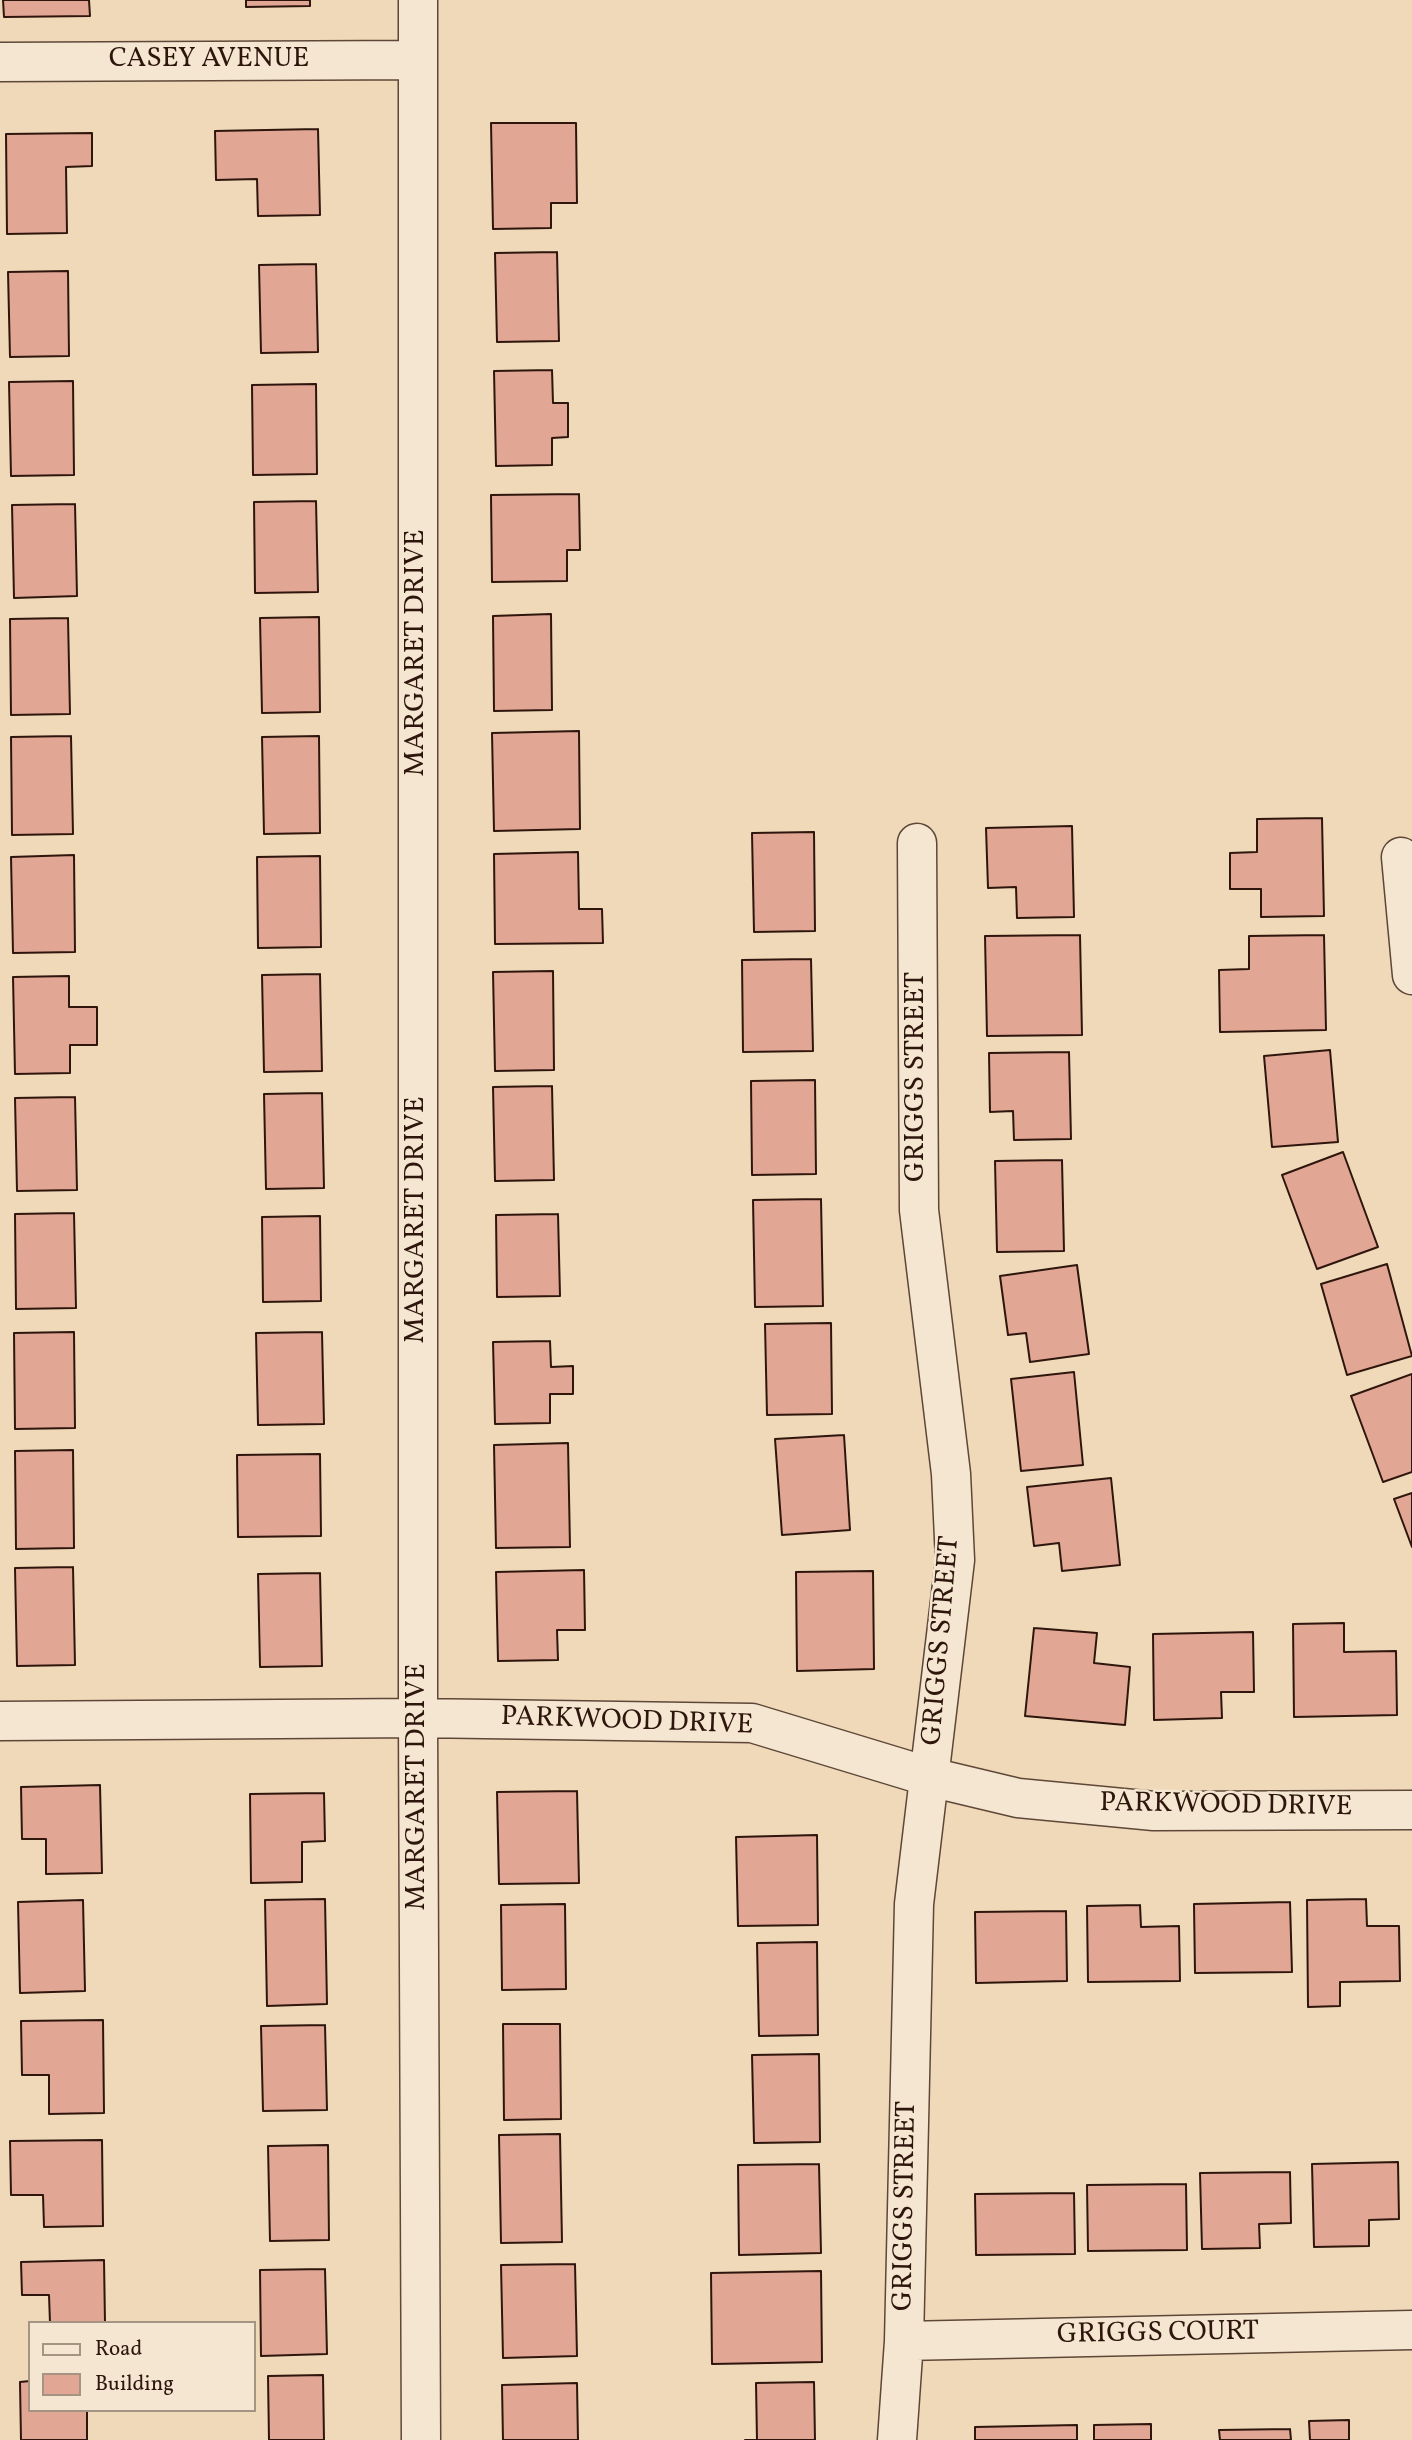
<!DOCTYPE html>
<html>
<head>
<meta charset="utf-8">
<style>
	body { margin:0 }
	#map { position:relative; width:1412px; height:2440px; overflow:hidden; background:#efd9b8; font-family:Vollkorn,serif }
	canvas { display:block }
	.legend { position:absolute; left:28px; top:2321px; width:228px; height:91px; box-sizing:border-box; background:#f5e6d1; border:2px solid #a59383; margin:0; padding:9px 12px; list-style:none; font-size:21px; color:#2e160d }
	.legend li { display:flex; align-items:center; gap:14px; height:35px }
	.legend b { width:35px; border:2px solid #a59383 }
</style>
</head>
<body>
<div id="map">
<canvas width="1412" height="2440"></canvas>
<ul class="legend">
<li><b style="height:9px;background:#f5e6d1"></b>Road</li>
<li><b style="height:19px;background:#e2a695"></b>Building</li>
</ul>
</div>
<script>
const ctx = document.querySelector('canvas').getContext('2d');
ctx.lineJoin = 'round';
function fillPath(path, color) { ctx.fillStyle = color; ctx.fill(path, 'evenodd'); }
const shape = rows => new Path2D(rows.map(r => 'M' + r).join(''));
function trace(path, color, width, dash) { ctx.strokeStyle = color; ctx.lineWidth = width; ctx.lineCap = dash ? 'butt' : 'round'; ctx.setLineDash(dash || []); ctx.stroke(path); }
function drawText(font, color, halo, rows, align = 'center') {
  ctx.font = font + ' Vollkorn,serif'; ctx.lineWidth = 5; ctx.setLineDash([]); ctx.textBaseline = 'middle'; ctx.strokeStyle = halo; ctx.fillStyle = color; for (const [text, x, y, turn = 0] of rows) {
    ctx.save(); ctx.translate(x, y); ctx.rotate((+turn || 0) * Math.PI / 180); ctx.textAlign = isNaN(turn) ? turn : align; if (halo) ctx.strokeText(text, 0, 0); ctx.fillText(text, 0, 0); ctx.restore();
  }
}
const building = shape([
	[3,0,89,0,90,16,4,17,3,0],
	[246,0,310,0,310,6,246,7,246,0],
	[491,123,576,123,577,203,551,203,551,228,493,229,491,123],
	[318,129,320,215,258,216,257,179,216,180,215,131,318,129],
	[92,133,92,166,66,167,67,233,7,234,6,134,92,133],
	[557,252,559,341,497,342,495,253,557,252],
	[316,264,318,352,261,353,259,265,316,264],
	[68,271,69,356,10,357,8,272,68,271],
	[552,370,553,403,568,403,568,437,552,438,552,465,496,466,494,371,552,370],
	[73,381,74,475,11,476,9,382,73,381],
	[316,384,317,474,253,475,252,385,316,384],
	[579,494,580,550,567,550,567,581,492,582,491,495,579,494],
	[316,501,318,592,255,593,254,502,316,501],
	[75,504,77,596,14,598,12,505,75,504],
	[551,614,552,710,494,711,493,616,551,614],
	[319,617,320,712,262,713,260,618,319,617],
	[68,618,70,714,11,715,10,619,68,618],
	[579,731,580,829,494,831,492,733,579,731],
	[71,736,73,834,12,835,11,737,71,736],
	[319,736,320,833,264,834,262,737,319,736],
	[1322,818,1324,916,1261,917,1261,889,1230,889,1230,853,1257,852,1257,819,1322,818],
	[1072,826,1074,917,1017,918,1016,887,988,888,986,828,1072,826],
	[814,832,815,931,754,932,752,833,814,832],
	[578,852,579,909,602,909,603,943,495,944,494,854,578,852],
	[74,855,75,952,13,953,11,857,74,855],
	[320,856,321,947,258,948,257,857,320,856],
	[1080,935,1082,1035,987,1036,985,936,1080,935],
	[1324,935,1326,1030,1220,1032,1219,970,1249,969,1249,936,1324,935],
	[811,959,813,1051,743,1052,742,960,811,959],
	[553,971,554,1070,495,1071,493,972,553,971],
	[320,974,322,1071,264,1072,262,975,320,974],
	[69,976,69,1007,97,1007,97,1045,70,1045,70,1073,15,1074,13,977,69,976],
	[1330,1050,1338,1142,1272,1147,1264,1056,1330,1050],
	[1069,1052,1071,1139,1014,1140,1013,1111,990,1112,989,1053,1069,1052],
	[815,1080,816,1174,752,1175,751,1081,815,1080],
	[552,1086,554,1180,495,1181,493,1087,552,1086],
	[322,1093,324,1188,266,1189,264,1094,322,1093],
	[75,1097,77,1190,17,1191,15,1098,75,1097],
	[1343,1152,1378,1247,1317,1269,1282,1175,1343,1152],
	[1062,1160,1064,1251,997,1252,995,1161,1062,1160],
	[821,1199,823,1306,755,1307,753,1200,821,1199],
	[74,1213,76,1308,16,1309,15,1214,74,1213],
	[558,1214,560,1296,497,1297,496,1215,558,1214],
	[320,1216,321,1301,263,1302,262,1217,320,1216],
	[1387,1264,1412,1356,1347,1375,1321,1284,1387,1264],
	[1077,1265,1089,1354,1030,1362,1026,1333,1008,1335,1000,1276,1077,1265],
	[831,1323,832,1414,767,1415,765,1324,831,1323],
	[74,1332,75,1428,15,1429,14,1333,74,1332],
	[322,1332,324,1424,258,1425,256,1333,322,1332],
	[550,1341,551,1367,573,1366,573,1394,550,1394,550,1423,495,1424,493,1342,550,1341],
	[1074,1372,1083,1465,1021,1471,1011,1379,1074,1372],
	[1412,1374,1412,1472,1383,1482,1351,1396,1412,1374],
	[844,1435,850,1530,782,1535,775,1439,844,1435],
	[568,1443,570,1547,496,1548,494,1445,568,1443],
	[73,1450,74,1548,16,1549,15,1451,73,1450],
	[320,1454,321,1536,238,1537,237,1455,320,1454],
	[1111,1478,1120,1565,1062,1571,1059,1543,1034,1546,1027,1487,1111,1478],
	[1412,1493,1412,1547,1394,1499,1412,1493],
	[73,1567,75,1665,17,1666,15,1568,73,1567],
	[584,1570,585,1630,557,1630,558,1660,498,1661,496,1572,584,1570],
	[873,1571,874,1669,797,1671,796,1572,873,1571],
	[320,1573,322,1666,260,1667,258,1574,320,1573],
	[1344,1623,1344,1652,1396,1651,1397,1715,1294,1717,1293,1624,1344,1623],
	[1034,1628,1097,1633,1094,1663,1130,1667,1125,1725,1025,1716,1034,1628],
	[1253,1632,1254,1692,1221,1692,1222,1718,1154,1720,1153,1634,1253,1632],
	[100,1785,102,1873,46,1874,46,1839,22,1839,21,1787,100,1785],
	[577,1791,579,1883,499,1884,497,1792,577,1791],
	[324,1793,325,1841,302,1842,302,1882,251,1883,250,1794,324,1793],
	[817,1835,818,1925,738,1926,736,1837,817,1835],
	[325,1899,327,2004,267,2006,265,1900,325,1899],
	[1366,1899,1367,1926,1399,1926,1400,1981,1340,1982,1340,2006,1308,2007,1307,1900,1366,1899],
	[83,1900,85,1991,20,1993,18,1902,83,1900],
	[1290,1902,1292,1972,1195,1973,1194,1904,1290,1902],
	[565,1904,566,1989,502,1990,501,1905,565,1904],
	[1140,1905,1141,1927,1179,1926,1180,1981,1088,1982,1087,1906,1140,1905],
	[1066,1911,1067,1981,976,1983,975,1912,1066,1911],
	[817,1942,818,2035,759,2036,757,1943,817,1942],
	[103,2020,104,2113,49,2114,49,2075,22,2075,21,2021,103,2020],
	[503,2024,560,2024,561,2119,504,2120,503,2024],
	[325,2025,327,2110,263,2111,261,2026,325,2025],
	[819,2054,820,2142,754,2143,752,2055,819,2054],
	[560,2134,562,2242,501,2243,499,2135,560,2134],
	[102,2140,103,2226,44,2227,43,2195,11,2195,10,2141,102,2140],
	[328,2145,329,2240,270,2241,268,2146,328,2145],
	[1398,2162,1399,2219,1369,2220,1369,2246,1314,2247,1312,2164,1398,2162],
	[819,2164,821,2253,739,2255,738,2165,819,2164],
	[1290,2172,1291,2223,1259,2224,1260,2248,1202,2249,1200,2173,1290,2172],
	[1186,2184,1187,2250,1088,2251,1087,2185,1186,2184],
	[1074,2193,1075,2254,976,2255,975,2194,1074,2193],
	[104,2260,105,2323,50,2323,49,2295,22,2295,21,2262,104,2260],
	[575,2264,577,2356,503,2358,501,2265,575,2264],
	[325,2269,327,2354,261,2356,260,2270,325,2269],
	[821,2271,822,2362,712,2364,711,2273,821,2271],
	[323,2375,324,2440,269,2440,268,2376,323,2375],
	[30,2381,30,2410,87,2410,87,2440,21,2440,20,2382,30,2381],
	[814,2382,815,2440,745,2440,757,2440,756,2383,814,2382],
	[577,2383,578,2440,503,2440,502,2385,577,2383],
	[1349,2420,1349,2440,1310,2440,1309,2421,1349,2420],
	[1151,2424,1151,2440,1094,2440,1094,2425,1151,2424],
	[1077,2425,1077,2440,975,2440,975,2427,1077,2425],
	[1290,2429,1291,2440,1220,2440,1219,2430,1290,2429]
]);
const minor = shape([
	[418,0,418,1718,421,2440],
	[0,62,418,60],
	[1401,857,1412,975],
	[0,1721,418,1718,752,1723,930,1777,1018,1798,1154,1811,1412,1810],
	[904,2341,1412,2330],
	[897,2440,904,2341,914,1904,955,1560,951,1474,919,1210,917,843]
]);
const streetNames = [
	["CASEY AVENUE",209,61],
	["MARGARET DRIVE",418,653,-90],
	["GRIGGS STREET",918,1077,-90],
	["MARGARET DRIVE",418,1220,-90],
	["GRIGGS STREET",943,1641,-85],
	["PARKWOOD DRIVE",627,1723,2],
	["MARGARET DRIVE",419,1787,-90],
	["PARKWOOD DRIVE",1226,1807,1],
	["GRIGGS STREET",907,2206,-89],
	["GRIGGS COURT",1158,2335,-1]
];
fillPath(building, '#e2a695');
trace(building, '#2e160d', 2);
trace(minor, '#5e4738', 41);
trace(minor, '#f5e6d1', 38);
drawText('28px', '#2e160d', '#f5e6d1', streetNames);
</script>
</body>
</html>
